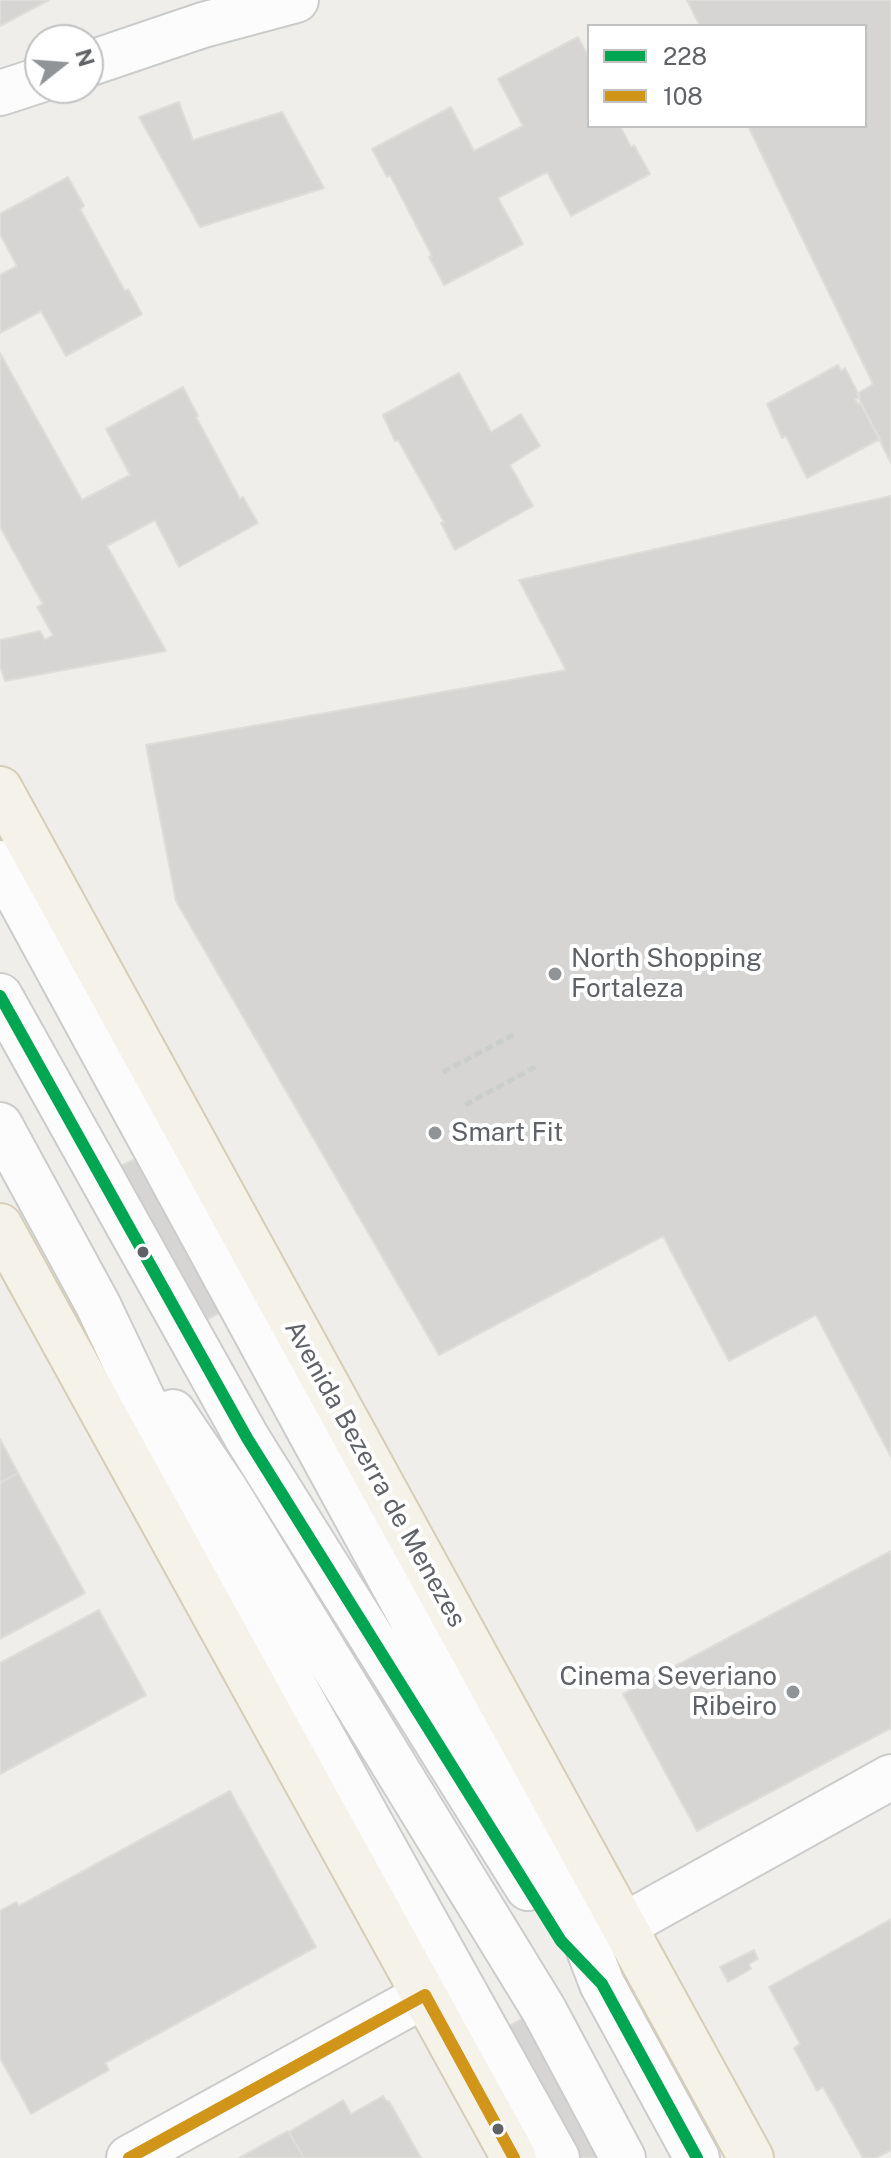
<!DOCTYPE html>
<html>
<head>
<meta charset="utf-8">
<style>
	body { margin:0 }
	#map { position:relative; width:891px; height:2158px; overflow:hidden; background:#efeeea; font-family:"Public Sans",sans-serif }
	canvas { display:block }
	.legend { position:absolute; left:587px; top:24px; width:280px; height:104px; box-sizing:border-box; background:#fff; border:2px solid #bfc1c3; margin:0; padding:10px 14px; list-style:none; font-size:24px; color:#5f6368 }
	.legend li { display:flex; align-items:center; gap:16px; height:40px }
	.legend b { width:40px; border:2px solid #bfc1c3 }
	.north { position:absolute; left:24px; top:24px; width:80px; height:80px; box-sizing:border-box; background:#fff; border:2px solid #bfc1c3; border-radius:50%; rotate:73deg; font-size:22px; font-weight:700; line-height:32px; text-align:center; color:#5f6368 }
	.north::after { content:''; display:block; margin:auto; width:28px; height:36px; background:#919496; clip-path:polygon(50% 0,100% 100%,50% 72%,0 100%) }
</style>
</head>
<body>
<div id="map">
<canvas width="891" height="2158"></canvas>
<ul class="legend">
<li><b style="height:10px;background:#00a651"></b>228</li>
<li><b style="height:10px;background:#d1951a"></b>108</li>
</ul>
<div class="north">N</div>
</div>
<script>
const ctx = document.querySelector('canvas').getContext('2d');
ctx.lineJoin = 'round';
function fillPath(path, color) { ctx.fillStyle = color; ctx.fill(path, 'evenodd'); }
const shape = rows => new Path2D(rows.map(r => 'M' + r).join(''));
function trace(path, color, width, dash) { ctx.strokeStyle = color; ctx.lineWidth = width; ctx.lineCap = dash ? 'butt' : 'round'; ctx.setLineDash(dash || []); ctx.stroke(path); }
function drawText(font, color, halo, rows, align = 'center') {
  ctx.font = font + ' "Public Sans",sans-serif'; ctx.lineWidth = 8; ctx.setLineDash([]); ctx.textBaseline = 'middle'; ctx.strokeStyle = halo; ctx.fillStyle = color; for (const [text, x, y, turn = 0] of rows) {
    ctx.save(); ctx.translate(x, y); ctx.rotate((+turn || 0) * Math.PI / 180); ctx.textAlign = isNaN(turn) ? turn : align; if (halo) ctx.strokeText(text, 0, 0); ctx.fillText(text, 0, 0); ctx.restore();
  }
}
const building = shape([
	[0,0,49,0,0,26,0,0],
	[687,0,891,0,891,463,857,394,873,384,748,126,865,126,865,26,700,26,687,0],
	[578,37,589,58,589,126,620,126,631,147,634,145,650,174,571,216,547,172,498,198,523,244,444,285,429,257,432,256,390,175,387,177,372,149,451,107,474,151,523,126,498,79,578,37],
	[179,102,193,140,282,112,324,188,200,227,139,117,179,102],
	[68,177,84,206,80,209,125,291,128,289,142,314,66,356,41,311,0,333,0,275,17,266,0,234,0,214,68,177],
	[0,353,82,500,130,475,106,429,183,387,198,416,196,417,240,499,243,497,258,523,179,567,155,520,107,546,166,651,5,681,0,666,0,640,40,631,45,640,53,635,37,607,43,604,0,527,0,353],
	[838,365,841,371,845,368,860,397,855,399,858,404,860,403,880,439,807,478,786,436,782,438,767,404,838,365],
	[459,373,491,432,521,414,540,446,510,465,533,506,455,550,441,523,444,522,398,440,395,441,383,415,459,373],
	[891,496,891,1457,816,1315,729,1361,663,1236,439,1355,176,901,146,745,566,670,519,580,891,496],
	[139,1157,221,1312,199,1324,117,1168,139,1157],
	[0,1439,18,1473,0,1483,0,1439],
	[18,1473,85,1593,0,1639,0,1483,18,1473],
	[891,1551,891,1728,697,1831,623,1694,891,1551],
	[99,1610,146,1695,0,1774,0,1663,99,1610],
	[230,1791,316,1947,105,2063,109,2070,31,2114,0,2058,0,1911,16,1902,19,1906,230,1791],
	[891,1919,891,2150,876,2158,863,2158,823,2087,817,2091,794,2048,800,2044,769,1987,891,1919],
	[754,1950,758,1959,749,1964,751,1969,728,1982,720,1967,754,1950],
	[532,2013,611,2158,576,2158,504,2029,532,2013],
	[383,2096,387,2102,389,2101,421,2158,304,2158,289,2132,343,2100,351,2114,383,2096],
	[288,2131,304,2158,239,2158,288,2131]
]);
const path = shape([
	[443,1072,517,1033],
	[465,1105,537,1066]
]);
const minor = shape([
	[88,64,203,25,296,0],
	[0,93,40,80],
	[0,863,581,1929,602,1984,697,2158],
	[0,996,247,1438,528,1888],
	[0,1125,98,1305,192,1503,557,2158],
	[173,1412,225,1489,544,2010,623,2158],
	[623,1926,891,1777],
	[129,2158,425,1995]
]);
const major = shape([
	[0,789,751,2158],
	[0,1226,514,2158]
]);
const bus1 = shape([
	[0,996,247,1438,561,1941,602,1984,697,2158]
]);
const bus2 = shape([
	[129,2158,425,1995,514,2158]
]);
const markers = [
	[555,974,8,"#919496"],
	[435,1133,8,"#919496"],
	[143,1252,7,"#5f6368"],
	[793,1692,8,"#919496"],
	[498,2129,7,"#5f6368"]
];
const poiNames = [
	["North Shopping",571,959],
	["Fortaleza",571,989],
	["Smart Fit",451,1133],
	["Cinema Severiano",777,1677,"right"],
	["Ribeiro",777,1707,"right"]
];
const streetNames = [
	["Avenida Bezerra de Menezes",375,1474,61]
];
fillPath(building, '#d6d5d3');
trace(building, '#deddd9', 2);
trace(minor, '#cbcccc', 48);
trace(major, '#d7ceb8', 48);
trace(path, '#cacfcc', 5, [8, 4]);
trace(minor, '#fdfcfc', 44);
trace(major, '#f4f2e9', 44);
trace(bus1, '#00a651', 12);
trace(bus2, '#d1951a', 12);
for (const [x, y, r, color] of markers) { const dot = new Path2D(); dot.arc(x, y, r, 0, 2 * Math.PI); ctx.fillStyle = color; ctx.fill(dot); trace(dot, '#fff', 3); }
drawText('26px', '#5f6368', '#fff', poiNames, 'left');
drawText('26px', '#5f6368', '#fff', streetNames);
</script>
</body>
</html>
